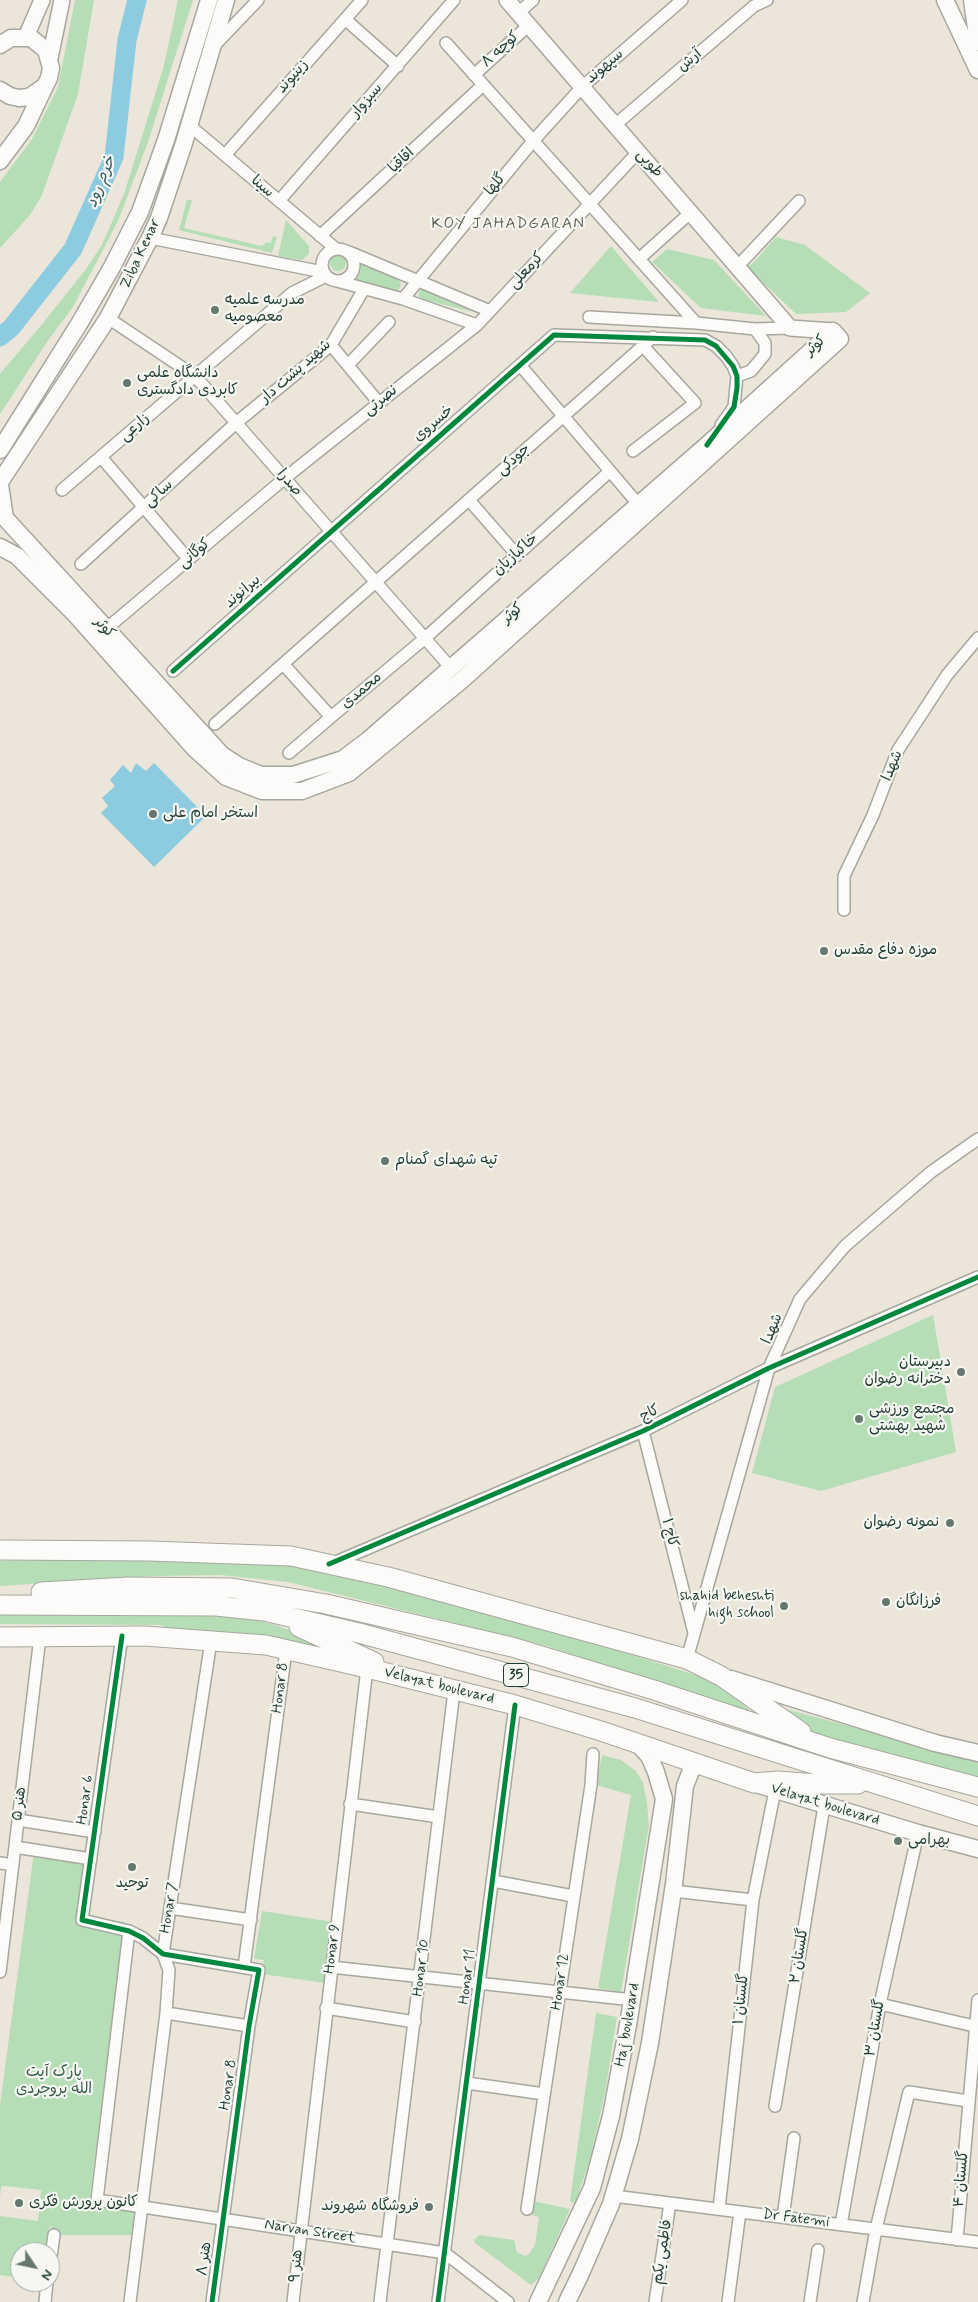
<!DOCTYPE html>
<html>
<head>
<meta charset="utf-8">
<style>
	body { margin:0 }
	#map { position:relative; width:978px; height:2302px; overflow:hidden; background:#ebe5da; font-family:Mynerve,sans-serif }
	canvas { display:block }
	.north { position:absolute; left:10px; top:2242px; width:50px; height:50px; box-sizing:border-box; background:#f6f6f2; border:1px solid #a0aca6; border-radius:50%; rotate:124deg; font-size:14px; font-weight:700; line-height:20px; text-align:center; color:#1f3d34 }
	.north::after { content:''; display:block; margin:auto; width:18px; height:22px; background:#66786e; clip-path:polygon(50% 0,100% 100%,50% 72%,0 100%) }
</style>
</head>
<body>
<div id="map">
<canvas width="978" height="2302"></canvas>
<div class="north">N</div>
</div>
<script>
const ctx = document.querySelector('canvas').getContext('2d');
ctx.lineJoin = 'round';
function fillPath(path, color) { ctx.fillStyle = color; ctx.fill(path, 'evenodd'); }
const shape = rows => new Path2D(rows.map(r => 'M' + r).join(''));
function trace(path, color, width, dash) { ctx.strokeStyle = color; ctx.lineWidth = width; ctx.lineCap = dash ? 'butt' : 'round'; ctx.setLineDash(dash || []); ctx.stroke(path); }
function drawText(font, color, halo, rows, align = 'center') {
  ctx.font = font + ' Mynerve,"Playpen Sans Arabic",sans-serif'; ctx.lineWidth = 4.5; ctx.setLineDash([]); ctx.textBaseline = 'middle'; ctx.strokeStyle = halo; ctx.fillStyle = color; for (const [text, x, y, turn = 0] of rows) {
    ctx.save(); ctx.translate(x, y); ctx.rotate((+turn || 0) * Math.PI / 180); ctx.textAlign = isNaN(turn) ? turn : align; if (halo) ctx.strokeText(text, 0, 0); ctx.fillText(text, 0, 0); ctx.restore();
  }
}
const green = shape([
	[75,0,94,0,78,94,42,195,30,215,0,248,0,182,32,139,58,87],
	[178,0,193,0,148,142,118,221,73,307,49,339,0,414,0,374,39,328,86,269,102,245,124,194,163,69],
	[187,200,192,200,184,228,262,246,267,242,271,243,273,236,277,237,272,253,179,230],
	[286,220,309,246,309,254,302,260,278,256],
	[776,237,805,245,870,293,846,312,796,314,747,267,752,264],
	[611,246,659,302,570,293],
	[667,249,714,260,766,316,701,308,652,262],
	'330 263a8 8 0 1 1 16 0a8 8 0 1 1-16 0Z',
	[361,262,397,277,401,285,398,291,396,293,354,280,361,271],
	[421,288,473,312,422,299,418,295],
	[933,1315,956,1452,821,1491,752,1473,775,1387],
	[190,1556,282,1561,349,1575,554,1630,724,1684,754,1715,544,1645,288,1582,220,1575,154,1576,0,1586,0,1561],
	[0,1611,243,1617,272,1624,298,1633,335,1655,184,1634,160,1625,0,1624],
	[756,1701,978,1761,978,1781,821,1738],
	[602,1755,621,1760,636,1771,643,1783,647,1803,649,1825,621,1992,598,1988,631,1795,596,1785],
	[34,1852,88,1859,81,1916,125,1922,90,2196,92,2204,138,2210,134,2235,54,2235,50,2225,46,2252,20,2252,20,2278,0,2275,0,2216,38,2221,41,2190,5,2186,1,2187,0,2198,0,2105],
	[262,1911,333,1922,332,1984,262,1974,264,1960,254,1959],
	[596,2013,617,2017,605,2093,590,2159,575,2204,570,2201],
	[533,2201,570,2209,539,2278,531,2285,475,2243,474,2240,479,2235,514,2240,517,2252,525,2256,529,2254,535,2245,539,2217,529,2214]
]);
const water = shape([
	[136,763,146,771,154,763,206,816,154,867,101,813,108,806,102,798,115,786,110,780,123,765,131,773]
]);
const river = shape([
	[0,337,11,328,73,249,114,157,127,40,137,0]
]);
const minor = shape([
	[518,13,533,0],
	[345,19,398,66],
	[446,43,696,323],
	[214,46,258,0],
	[474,75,529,25],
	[189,125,335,248],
	[615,125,754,6,767,0],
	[225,155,362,0],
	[279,201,454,0],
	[320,236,483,85],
	[150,238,323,272],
	'322 265a16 16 0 1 1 32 0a16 16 0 1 1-32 0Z',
	[349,252,490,311],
	[639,259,690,213],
	[737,267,799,201],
	[337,281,403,299,477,325],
	[403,299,533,141,582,87,682,0],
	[589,317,696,323,755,329,790,328],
	[108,318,195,376,451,668],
	[331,345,379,403],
	[348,365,389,322],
	[520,365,638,504],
	[737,376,751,371,765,354,765,343,755,329],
	[633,451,695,403,643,346],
	[101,457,189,560],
	[62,490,292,293,326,276],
	[469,500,516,554],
	[81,564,236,423,331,345,364,289],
	[106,629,285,478,477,325,638,152],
	[284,665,331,717,424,639,609,472],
	[173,671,554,335,705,340,716,346,726,356,733,366,737,376,734,407,721,425],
	[215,724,653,337],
	[289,753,331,717],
	[844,910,844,876,873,815,898,750,947,675,978,638],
	[643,1431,694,1633],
	[331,1564,643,1431,769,1368,978,1277],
	[122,1636,82,1920,129,1931,143,1938,163,1954,259,1970,249,2026,212,2302],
	[687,1659,769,1368,800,1299,845,1246,931,1172,978,1139],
	[350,1804,439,1817],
	[18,1820,95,1832],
	[15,1847,91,1859],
	[0,1863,13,1865],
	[493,1881,573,1896],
	[673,1891,753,1900],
	[170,1908,251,1920],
	[129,1931,97,2200,445,2253,508,2302],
	[244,1967,286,1650],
	[331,1967,633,2000],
	[0,1972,40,1637],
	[880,2004,974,2026],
	[326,2008,415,2022],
	[166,2013,249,2026],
	[467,2083,544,2094],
	[775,2106,824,1806],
	[614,2196,978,2242],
	[527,2209,591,1785,593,1754],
	[719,2209,753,1900,775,1790],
	[783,2217,794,2138],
	[841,2225,880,2004,918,1833],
	[957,2240,978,2000],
	[50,2264,54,2235],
	[45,2302,47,2282],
	[130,2302,166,2013,169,1970,163,1954,211,1641],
	[293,2302,367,1668],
	[380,2302,454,1691],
	[438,2302,515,1705],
	[655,2302,670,2203],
	[728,2302,740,2212],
	[810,2302,818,2250],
	[863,2302,876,2229,909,2092,968,2101]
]);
const tertiary = shape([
	[507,0,790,328,833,331],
	[26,37,42,0],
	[50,58,62,0]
]);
const secondary = shape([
	[945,0,978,70],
	[972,0,978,42],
	[0,45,11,38,31,38,46,50,51,68,49,78,45,86,29,97,19,98,10,96,0,90],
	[0,161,26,126,45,86],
	[0,450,79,324,112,267,140,212,166,140,209,0],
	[0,482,108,318,150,238,159,218,184,143,226,0],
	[0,485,5,518,222,755,239,766,261,775,293,775,343,759,367,741,707,445,833,331,840,339,462,680,349,773,302,791,262,791,226,777,194,748,73,612,17,556,0,547],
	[731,1679,935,1743,978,1753],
	[756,1784,918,1833,978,1849],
	[538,2302,592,2188,611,2116,628,2025,664,1799,656,1772,649,1756,637,1743],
	[567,2302,581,2273,611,2204,630,2139,650,2043,674,1884,685,1786,694,1763]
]);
const primary = shape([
	[0,1550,149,1551,291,1556,388,1577,687,1659,721,1676,801,1732],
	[41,1592,128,1587,232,1588,326,1604,512,1647,654,1690,830,1748,978,1787],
	[0,1605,216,1606,264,1611,359,1633,635,1708,978,1816],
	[299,1627,374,1662],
	[0,1637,145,1636,266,1645,367,1668,515,1705,601,1731,754,1783,778,1781,817,1784,858,1784]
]);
const cycleway = shape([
	[173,671,554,335,705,340,716,346,733,366,737,376,737,388,734,407,707,445],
	[329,1564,643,1431,769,1368,978,1277],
	[122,1636,82,1920,129,1931,143,1938,163,1954,259,1970,249,2026,212,2302],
	[438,2302,515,1705]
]);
const markers = [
	[215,310,5,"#66786e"],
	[127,383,5,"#66786e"],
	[153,814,5,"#66786e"],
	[824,951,5,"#66786e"],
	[385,1161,5,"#66786e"],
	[961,1372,5,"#66786e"],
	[859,1419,5,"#66786e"],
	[950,1523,5,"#66786e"],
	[886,1602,5,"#66786e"],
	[784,1606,5,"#66786e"],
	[898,1841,5,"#66786e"],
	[132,1867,5,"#66786e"],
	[19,2203,5,"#66786e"],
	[429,2207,5,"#66786e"]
];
const shields = [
	[516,1675,25]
];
const shieldNames = [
	["35",516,1675]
];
const streetNames = [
	["کوچه ۸",501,50,-42],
	["آرش",690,61,-40],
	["سپهوند",605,67,-41],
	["زینیوند",293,77,-49],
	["سبزوار",367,101,-49],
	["اقاقیا",402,161,-43],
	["طوبی",649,164,49],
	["گلها",496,185,-50],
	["سینا",262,187,40],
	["Ziba Kenar",141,254,-65],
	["کرمعلی",527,271,-47],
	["کوثر",816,346,-42],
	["شهید پشت دار",296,372,-41],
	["نصرتی",381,401,-39],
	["خسروی",434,424,-41],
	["زارعی",135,428,-41],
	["جودکی",514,460,-42],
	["صدرا",289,483,49],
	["ساکی",159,494,-42],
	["کوگانی",195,554,-40],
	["خاکبازیان",516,555,-42],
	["بیرانوند",243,592,-41],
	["کوثر",513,614,-41],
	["کوثر",104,628,48],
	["محمدی",362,691,-40],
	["شهدا",893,766,-67],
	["شهدا",773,1329,-67],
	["کاج",650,1414,-26],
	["کاج ۱",669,1533,76],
	["Velayat boulevard",439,1686,14],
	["Honar 8",281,1688,-83],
	["Honar 6",86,1800,-82],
	["هنر ۵",20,1804,-83],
	["Velayat boulevard",825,1805,17],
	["Honar 7",170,1908,-81],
	["Honar 9",333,1949,-83],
	["گلستان ۲",800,1956,-81],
	["Honar 10",422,1968,-83],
	["Honar 11",468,1977,-83],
	["Honar 12",561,1982,-82],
	["گلستان ۱",742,1999,-84],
	["Haj boulevard",628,2025,-80],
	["گلستان ۳",876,2028,-80],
	["Honar 8",229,2085,-82],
	["گلستان ۴",962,2179,-85],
	["Dr Fatemi",796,2219,7],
	["Narvan Street",310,2232,9],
	["فاطمی یکم",663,2252,-81],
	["هنر ۸",205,2259,-82],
	["هنر ۹",297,2266,-84]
];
const poiNames = [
	["مدرسه علمیه",225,301],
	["معصومیه",225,318],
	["دانشگاه علمی",137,374],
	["کابردی دادگستری",137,391],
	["استخر امام علی",163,814],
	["موزه دفاع مقدس",834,951],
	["تپه شهدای گمنام",395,1161],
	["دبیرستان",951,1363,"right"],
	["دخترانه رضوان",951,1380,"right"],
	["مجتمع ورزشی",869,1410],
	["شهید بهشتی",869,1427],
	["نمونه رضوان",940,1523,"right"],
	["shahid beheshti",774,1597,"right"],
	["high school",774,1614,"right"],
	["فرزانگان",896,1602],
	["بهرامی",908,1841],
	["توحید",132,1884,"center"],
	["کانون پرورش فکری",29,2203],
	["فروشگاه شهروند",419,2207,"right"]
];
const parkNames = [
	["پارک آیت",54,2073],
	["الله بروجردی",54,2090]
];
const waterNames = [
	["خرم رود",102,182,-68]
];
const neighbourhoodNames = [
	["KOY JAHADGARAN",508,225]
];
fillPath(green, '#b6deb6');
fillPath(water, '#8ccbe0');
trace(river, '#8ccbe0', 19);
trace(minor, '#a6a79f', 14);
trace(tertiary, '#a6a79f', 18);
trace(secondary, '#a6a79f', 19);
trace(primary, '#a6a79f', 21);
trace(minor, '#fcfbf9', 11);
trace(tertiary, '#fcfbf9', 15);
trace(secondary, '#fcfbf9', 16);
trace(primary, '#fcfbf9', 19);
trace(cycleway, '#00873e', 5);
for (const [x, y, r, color] of markers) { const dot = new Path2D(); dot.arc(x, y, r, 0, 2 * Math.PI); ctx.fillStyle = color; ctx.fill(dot); trace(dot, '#f6f6f2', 2); }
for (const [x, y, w] of shields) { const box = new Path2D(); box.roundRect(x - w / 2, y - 11.5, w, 23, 4); ctx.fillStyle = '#f6f6f2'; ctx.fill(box); trace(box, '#1f3d34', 1); }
drawText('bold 14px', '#1f3d34', null, shieldNames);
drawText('15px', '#1f3d34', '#f6f6f2', streetNames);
drawText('15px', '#1f3d34', '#f6f6f2', poiNames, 'left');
drawText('15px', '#345c48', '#f6f6f2', parkNames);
drawText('italic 16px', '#305e60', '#f6f6f2', waterNames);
ctx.letterSpacing = '1px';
drawText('16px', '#616151', '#f6f6f2', neighbourhoodNames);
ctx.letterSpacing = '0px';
</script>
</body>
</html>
